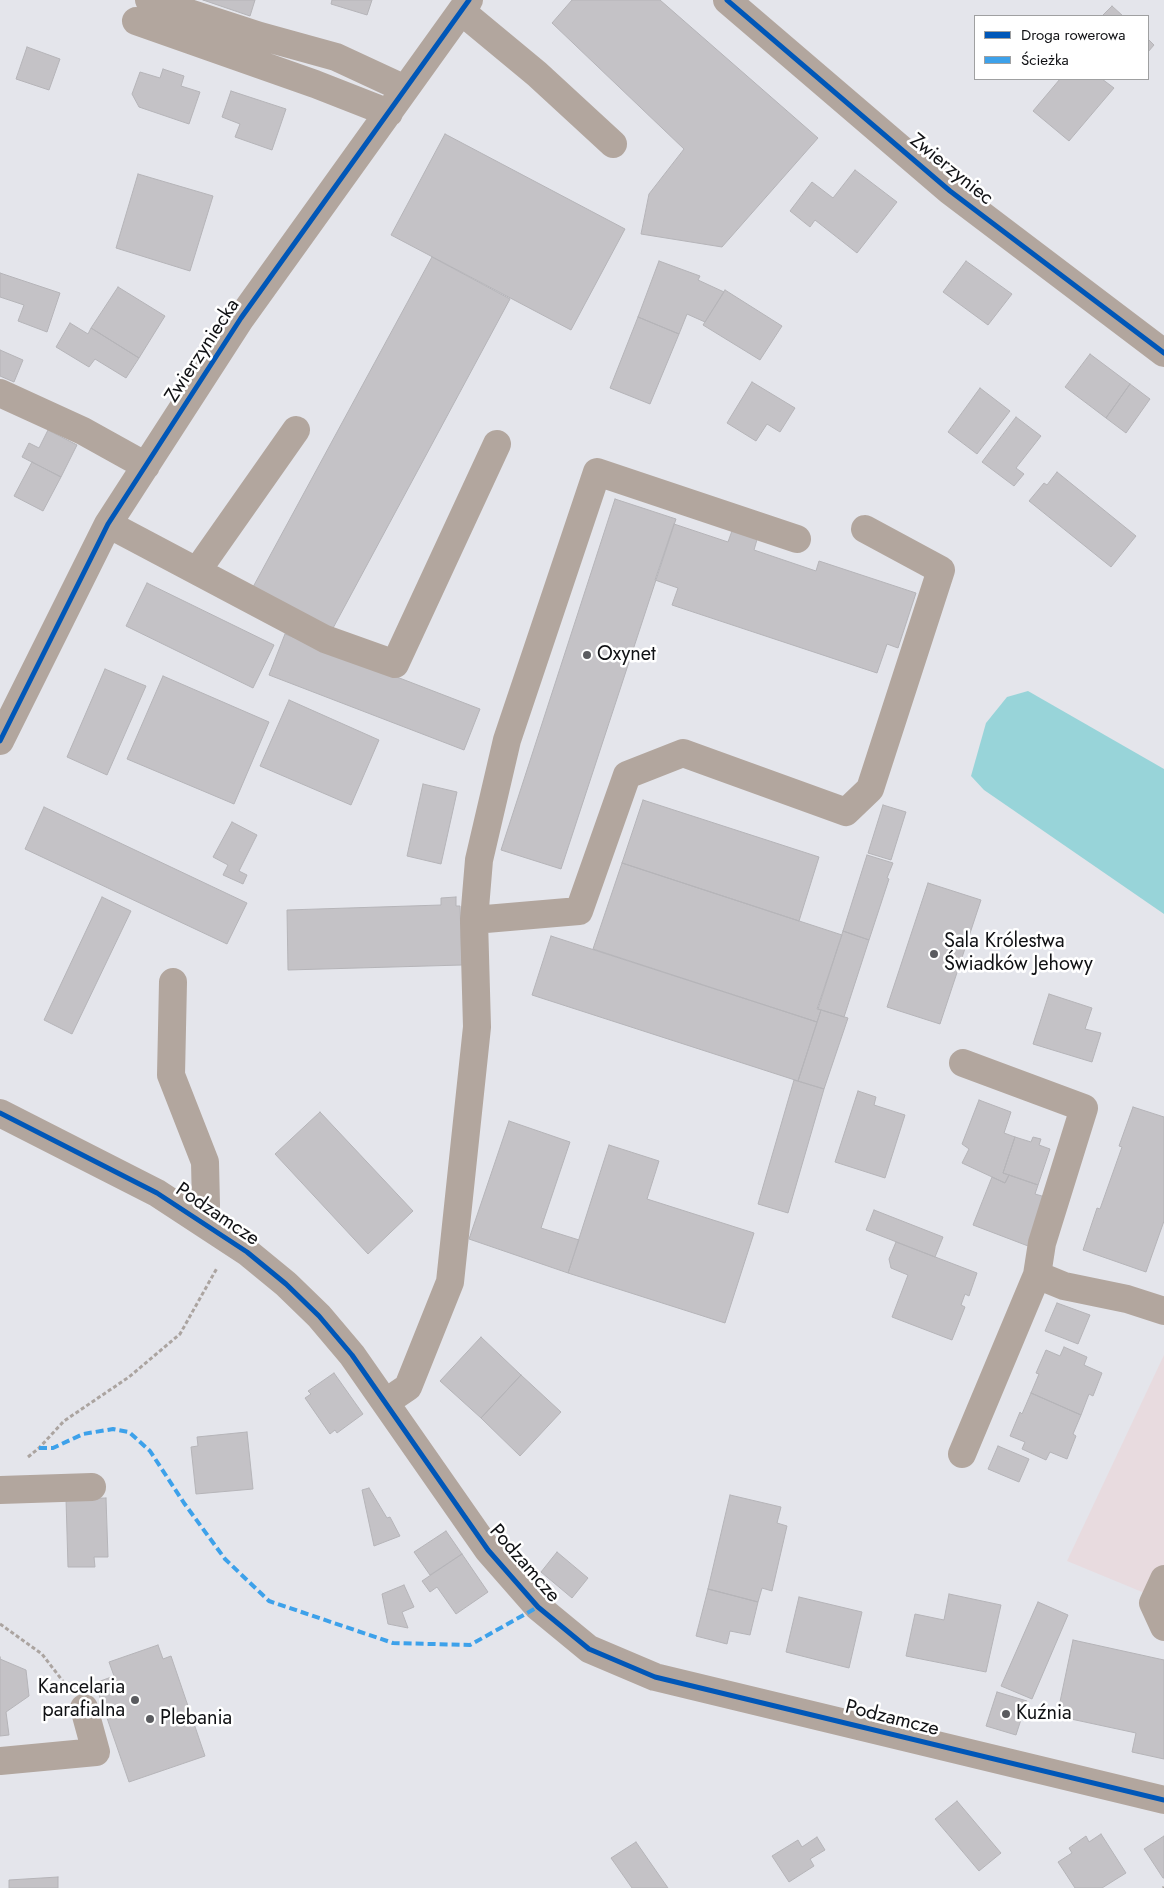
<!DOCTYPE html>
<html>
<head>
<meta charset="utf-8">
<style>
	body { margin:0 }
	#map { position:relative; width:1164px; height:1888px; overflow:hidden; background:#e4e5eb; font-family:Jost,sans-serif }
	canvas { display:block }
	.legend { position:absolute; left:974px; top:15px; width:175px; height:65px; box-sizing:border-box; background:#fff; border:1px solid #9fa0a1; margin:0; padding:6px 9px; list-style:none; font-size:15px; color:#101114 }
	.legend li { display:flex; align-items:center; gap:10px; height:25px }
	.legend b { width:25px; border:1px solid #9fa0a1 }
</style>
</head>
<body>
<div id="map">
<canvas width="1164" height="1888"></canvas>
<ul class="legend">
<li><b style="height:6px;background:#0057b8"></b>Droga rowerowa</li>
<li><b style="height:6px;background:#3da1ea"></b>Ścieżka</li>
</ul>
</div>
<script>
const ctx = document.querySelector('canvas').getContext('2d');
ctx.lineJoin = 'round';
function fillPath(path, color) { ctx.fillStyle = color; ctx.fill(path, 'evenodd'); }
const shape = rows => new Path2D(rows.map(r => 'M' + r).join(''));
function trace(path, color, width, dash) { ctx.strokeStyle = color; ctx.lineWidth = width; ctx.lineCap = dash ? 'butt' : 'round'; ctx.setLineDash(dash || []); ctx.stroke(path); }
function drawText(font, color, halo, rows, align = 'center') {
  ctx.font = font + ' Jost,sans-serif'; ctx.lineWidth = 5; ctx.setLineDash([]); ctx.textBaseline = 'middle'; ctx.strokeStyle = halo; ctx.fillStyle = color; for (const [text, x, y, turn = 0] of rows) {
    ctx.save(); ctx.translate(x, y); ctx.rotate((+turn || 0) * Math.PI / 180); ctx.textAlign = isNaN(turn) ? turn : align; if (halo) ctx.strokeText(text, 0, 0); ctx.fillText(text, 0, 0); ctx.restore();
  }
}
const industrial = shape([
	[1164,1355,1164,1601,1067,1561]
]);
const water = shape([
	[1028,691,1164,769,1164,914,984,790,971,776,986,723,1007,697]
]);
const building = shape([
	[203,0,255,0,250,16,203,0],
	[332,0,372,0,367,15,331,4,332,0],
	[572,0,660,0,818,138,722,247,641,234,649,194,684,149,552,23,572,0],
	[1112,6,1123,16,1102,16,1112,6],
	[1148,39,1154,45,1148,52,1148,39],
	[27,47,60,59,49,90,16,79,27,47],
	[163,69,184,76,181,86,200,92,189,124,139,107,132,94,140,72,160,78,163,69],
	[1060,79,1102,79,1114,88,1069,141,1033,111,1060,79],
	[231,91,286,109,272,150,235,137,240,124,222,117,231,91],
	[445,134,625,229,571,330,391,235,445,134],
	[855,170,897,202,857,253,815,220,810,227,790,211,812,182,833,198,855,170],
	[138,174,213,196,190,271,116,248,138,174],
	[432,257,510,299,332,630,253,587,432,257],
	[659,261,700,276,698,280,724,292,705,322,687,314,679,334,638,317,659,261],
	[966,261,1012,294,988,325,943,292,966,261],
	[0,273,60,293,47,332,18,321,24,305,0,297,0,273],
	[118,287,165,316,139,358,91,328,118,287],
	[725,290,782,326,760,360,703,325,725,290],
	[638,317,679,334,650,404,610,388,638,317],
	[70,323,88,334,91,328,139,358,126,378,95,359,89,367,56,347,70,323],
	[0,350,23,360,14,382,0,376,0,350],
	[1090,354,1130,384,1106,418,1065,387,1090,354],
	[752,382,795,408,780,432,767,424,756,441,727,423,752,382],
	[1130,384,1150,399,1126,433,1106,418,1130,384],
	[980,388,1010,411,977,454,948,432,980,388],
	[1016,417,1041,436,1016,468,1024,474,1014,486,982,462,1016,417],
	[48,430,77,445,61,477,22,457,29,443,39,448,48,430],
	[32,462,61,477,43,511,14,496,32,462],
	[1057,472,1136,536,1111,567,1029,501,1044,483,1047,485,1057,472],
	[615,499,676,519,561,869,501,850,615,499],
	[674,524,728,542,733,528,758,536,754,550,816,571,819,561,916,593,898,648,887,644,877,673,672,605,678,588,655,580,674,524],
	[147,583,274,645,253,688,126,626,147,583],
	[285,634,480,709,464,750,269,675,285,634],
	[105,669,146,686,107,775,67,757,105,669],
	[163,676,269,722,234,804,127,759,163,676],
	[289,700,379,740,351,805,260,766,289,700],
	[423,784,457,792,441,864,407,856,423,784],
	[643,800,819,857,799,921,622,863,643,800],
	[883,805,906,812,891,860,868,853,883,805],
	[44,807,247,903,227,944,25,849,44,807],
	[232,822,257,835,239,871,247,875,243,884,223,875,228,865,213,857,232,822],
	[867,855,893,863,887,878,889,879,869,940,843,931,867,855],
	[622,863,842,935,817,1009,821,1010,817,1022,593,949,622,863],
	[928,883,981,900,940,1024,887,1007,928,883],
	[102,897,131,911,72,1034,44,1020,102,897],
	[456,897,456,906,460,906,462,965,288,970,287,910,441,905,441,898,456,897],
	[843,931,869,940,844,1017,818,1009,843,931],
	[551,936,817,1022,798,1081,532,995,551,936],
	[1049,994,1092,1008,1085,1029,1101,1033,1092,1062,1033,1044,1049,994],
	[821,1010,848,1018,824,1089,798,1081,821,1010],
	[794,1080,824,1089,788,1213,758,1204,794,1080],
	[858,1091,876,1097,874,1105,905,1115,885,1178,835,1162,858,1091],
	[979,1100,1011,1112,1004,1133,1015,1137,1003,1173,1009,1175,1005,1183,962,1163,969,1149,962,1144,979,1100],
	[1133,1107,1164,1117,1164,1221,1146,1272,1083,1250,1097,1208,1100,1209,1122,1147,1119,1146,1133,1107],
	[320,1112,413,1211,368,1254,275,1154,320,1112],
	[509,1121,570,1142,541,1228,579,1240,568,1273,469,1239,509,1121],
	[1015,1137,1031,1142,1033,1137,1041,1139,1039,1145,1050,1149,1038,1185,1003,1173,1015,1137],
	[609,1145,659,1161,647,1199,754,1233,725,1323,568,1273,609,1145],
	[1009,1175,1038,1185,1035,1194,1052,1199,1036,1249,973,1225,992,1177,1005,1183,1009,1175],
	[874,1210,943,1237,935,1257,866,1230,874,1210],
	[896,1242,977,1273,969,1296,965,1294,961,1305,965,1307,952,1340,892,1317,908,1275,891,1268,889,1259,896,1242],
	[1057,1303,1090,1315,1078,1344,1045,1331,1057,1303],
	[481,1337,521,1375,481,1418,440,1381,481,1337],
	[1064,1347,1087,1357,1084,1365,1102,1373,1093,1396,1089,1394,1081,1415,1031,1393,1039,1374,1036,1373,1046,1350,1060,1356,1064,1347],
	[334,1373,363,1414,337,1433,335,1430,330,1434,305,1398,311,1394,308,1391,334,1373],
	[521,1375,561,1412,520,1456,481,1418,521,1375],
	[1031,1393,1081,1415,1073,1434,1076,1436,1067,1459,1050,1452,1046,1460,1022,1449,1025,1442,1010,1436,1020,1412,1022,1414,1031,1393],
	[247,1432,253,1489,196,1494,191,1447,198,1446,197,1437,247,1432],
	[998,1446,1029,1459,1019,1482,988,1469,998,1446],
	[369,1488,387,1518,390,1517,400,1536,374,1546,362,1490,369,1488],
	[730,1495,781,1507,777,1523,787,1526,772,1591,762,1588,758,1602,708,1589,730,1495],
	[106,1498,108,1557,94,1557,95,1567,68,1567,66,1499,106,1498],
	[446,1531,462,1554,430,1575,414,1552,446,1531],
	[557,1552,588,1578,572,1598,541,1572,557,1552],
	[462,1554,488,1592,456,1614,437,1587,430,1592,422,1581,462,1554],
	[404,1585,414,1607,402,1612,408,1628,388,1624,382,1594,404,1585],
	[708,1589,758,1602,750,1635,730,1631,727,1644,696,1636,708,1589],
	[949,1594,1001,1605,986,1672,906,1656,915,1614,944,1620,949,1594],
	[799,1597,862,1612,849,1668,786,1652,799,1597],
	[1038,1602,1068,1615,1032,1699,1001,1686,1038,1602],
	[1073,1640,1164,1660,1164,1759,1132,1752,1136,1733,1057,1716,1073,1640],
	[158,1645,163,1659,171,1656,205,1756,129,1782,95,1683,114,1676,109,1662,158,1645],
	[0,1657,0,1659,26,1670,29,1696,6,1712,9,1735,0,1736,0,1657],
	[997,1692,1027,1701,1016,1735,986,1726,997,1692],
	[957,1801,1001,1853,979,1871,935,1819,957,1801],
	[1101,1834,1126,1873,1102,1888,1075,1888,1058,1862,1072,1853,1069,1848,1086,1836,1089,1842,1101,1834],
	[1164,1836,1164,1878,1163,1878,1144,1849,1164,1836],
	[817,1837,825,1850,810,1859,814,1866,789,1882,772,1856,798,1840,802,1847,817,1837],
	[636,1842,668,1888,632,1888,611,1858,636,1842],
	[58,1877,58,1888,9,1888,9,1880,58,1877]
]);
const path = shape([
	[28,1457,39,1448,64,1421,129,1377,180,1334,217,1268],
	[0,1624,42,1654,65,1684],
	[1163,1888,1164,1887]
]);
const minor = shape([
	[149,0,260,36,336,57,405,89],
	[727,0,950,191,1164,353],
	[461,11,537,74,613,144],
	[136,21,315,84,389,113],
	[0,393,83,431,146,466],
	[108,524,325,639,395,664,497,444],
	[197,571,296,430],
	[0,741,108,524,241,318,469,0],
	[474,920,579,911,627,775,683,753,846,812,870,789,941,570,865,529],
	[173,982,171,1075,205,1162,206,1205,204,1223],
	[963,1063,1084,1108,1042,1243,1037,1275,1064,1286,1127,1299,1164,1311],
	[0,1113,157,1193,247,1252,286,1284,319,1316,352,1355,488,1550,538,1607,589,1649,655,1677,1164,1800],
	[386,1402,408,1387,450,1282,477,1027,474,920,479,860,507,740,597,472,797,539],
	[962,1454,1037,1275],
	[0,1490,92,1487],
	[1164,1579,1153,1603,1164,1627],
	[0,1761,96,1752,84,1708]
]);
const quiet = shape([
	[39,1448,53,1448,83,1434,113,1429,129,1432,150,1451,184,1503,225,1559,269,1601,393,1643,470,1645,538,1607]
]);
const cycleway = shape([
	[727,0,950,191,1164,353],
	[0,741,108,524,241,318,469,0],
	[0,1113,157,1193,247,1252,286,1284,319,1316,352,1355,488,1550,538,1607,589,1649,655,1677,1164,1800]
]);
const markers = [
	[587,655,5,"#5a5b5f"],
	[934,954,5,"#5a5b5f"],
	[135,1700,5,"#5a5b5f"],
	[1006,1714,5,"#5a5b5f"],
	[150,1719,5,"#5a5b5f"]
];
const streetNames = [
	["Zwierzyniec",951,170,39],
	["Zwierzyniecka",203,351,-57],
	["Podzamcze",217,1215,34],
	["Podzamcze",524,1564,49],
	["Podzamcze",892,1719,14]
];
const poiNames = [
	["Oxynet",597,655],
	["Sala Królestwa",944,942],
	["Świadków Jehowy",944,965],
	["Kancelaria",125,1688,"right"],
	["parafialna",125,1711,"right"],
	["Kuźnia",1016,1714],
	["Plebania",160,1719]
];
fillPath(industrial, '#e8dbdf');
fillPath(water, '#98d4d9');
fillPath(building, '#c4c2c6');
trace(building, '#b5b4b8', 1);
trace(path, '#aba4a0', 3, [4, 2.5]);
trace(minor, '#b2a69e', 28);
trace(quiet, '#3da1ea', 4, [8, 4]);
trace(cycleway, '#0057b8', 5);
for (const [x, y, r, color] of markers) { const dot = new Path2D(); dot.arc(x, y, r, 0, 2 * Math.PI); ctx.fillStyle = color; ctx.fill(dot); trace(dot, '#fff', 2); }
drawText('20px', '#101114', '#fff', streetNames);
drawText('20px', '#101114', '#fff', poiNames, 'left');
</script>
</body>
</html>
